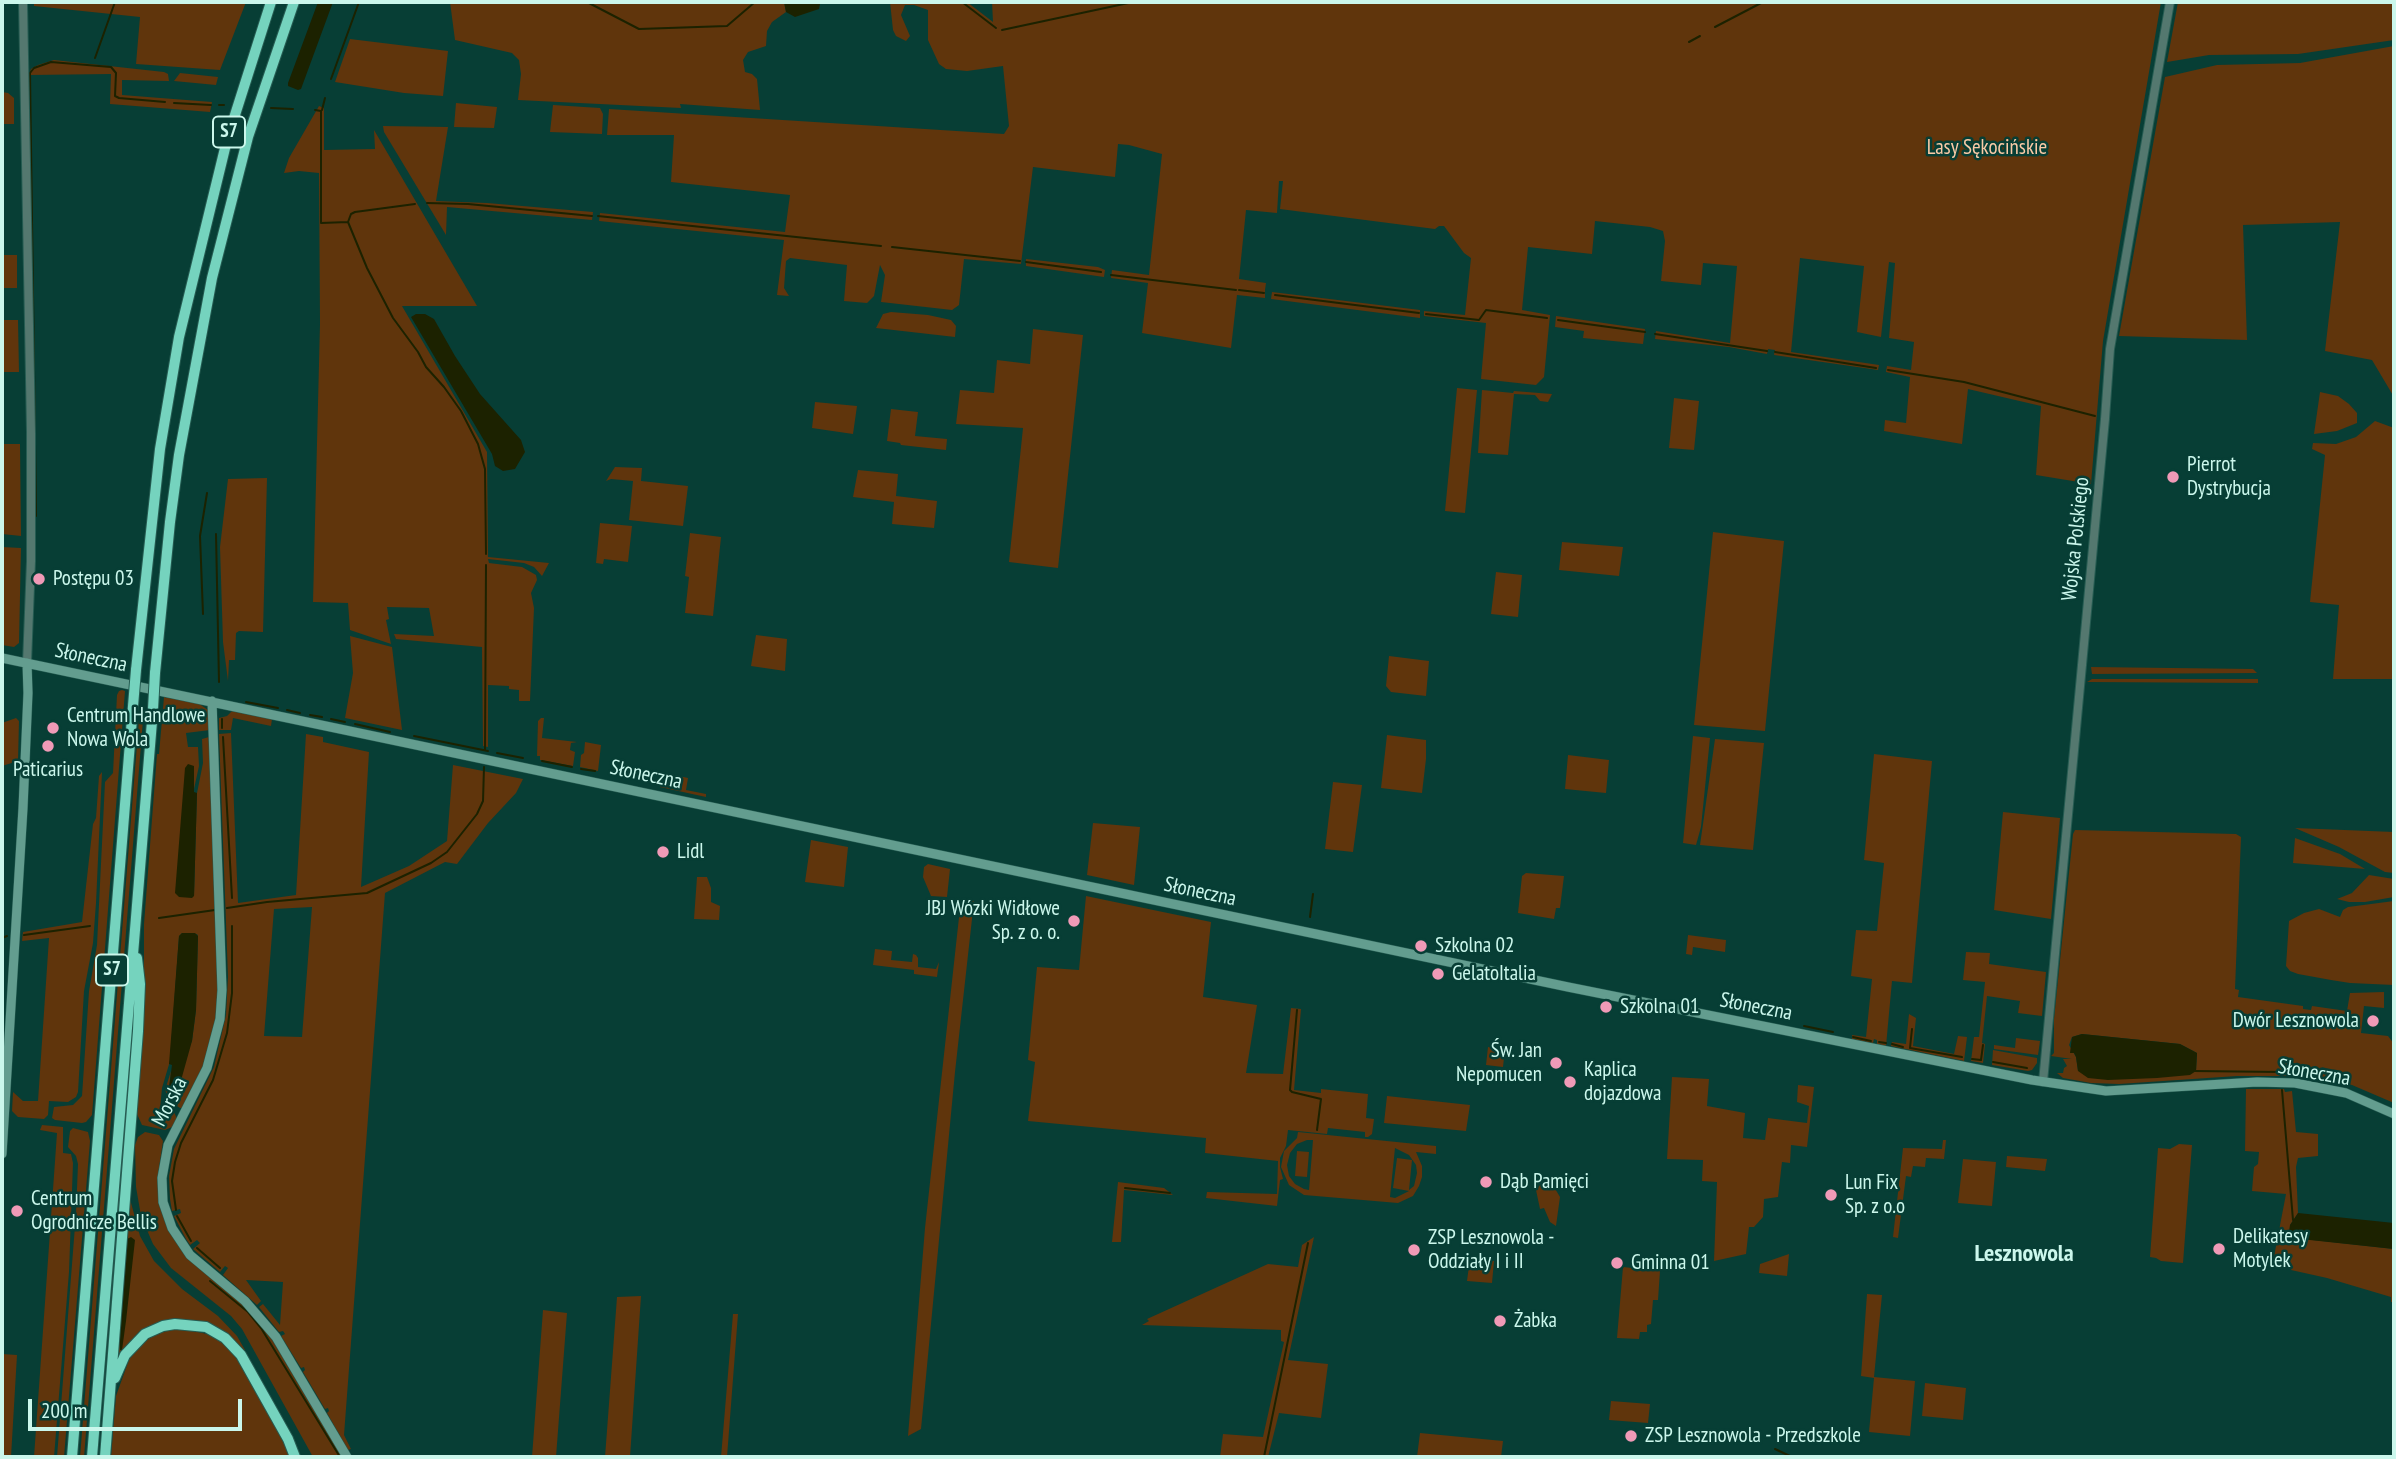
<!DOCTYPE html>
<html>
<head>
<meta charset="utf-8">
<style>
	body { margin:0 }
	#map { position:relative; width:2396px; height:1459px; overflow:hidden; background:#073e35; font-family:"PT Sans Narrow",sans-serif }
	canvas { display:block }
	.frame { position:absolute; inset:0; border:4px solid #cbf7ec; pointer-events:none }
	.scale { position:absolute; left:28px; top:1399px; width:214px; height:32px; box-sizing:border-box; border:4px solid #cbf7ec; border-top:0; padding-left:9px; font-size:21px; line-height:24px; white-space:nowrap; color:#cbf7ec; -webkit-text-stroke:5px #073e35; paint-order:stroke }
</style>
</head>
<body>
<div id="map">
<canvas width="2396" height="1459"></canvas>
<div class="frame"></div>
<div class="scale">200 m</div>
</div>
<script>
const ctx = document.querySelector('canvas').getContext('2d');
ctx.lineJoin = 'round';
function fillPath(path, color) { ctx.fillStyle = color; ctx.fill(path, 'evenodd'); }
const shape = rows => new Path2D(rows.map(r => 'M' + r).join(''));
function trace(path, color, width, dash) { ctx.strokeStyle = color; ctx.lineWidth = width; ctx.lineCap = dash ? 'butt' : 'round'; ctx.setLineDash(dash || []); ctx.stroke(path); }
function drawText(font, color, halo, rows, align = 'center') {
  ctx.font = font + ' "PT Sans Narrow",sans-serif'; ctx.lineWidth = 5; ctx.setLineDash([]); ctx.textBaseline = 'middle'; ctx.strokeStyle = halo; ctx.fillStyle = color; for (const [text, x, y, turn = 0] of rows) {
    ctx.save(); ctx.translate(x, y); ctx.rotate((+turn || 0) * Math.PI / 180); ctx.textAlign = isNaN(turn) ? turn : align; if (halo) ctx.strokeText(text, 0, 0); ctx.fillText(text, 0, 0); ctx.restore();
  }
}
const green = shape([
	[34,2,246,2,220,70,136,64,140,17,34,6],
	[450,2,784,2,786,12,772,22,767,31,766,46,748,52,743,60,745,72,752,74,757,79,760,110,680,104,681,108,518,100,521,74,519,60,512,53,455,40],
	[890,2,967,2,993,22,992,2,2161,2,2103,341,2091,484,2036,475,2041,406,1968,389,1962,444,1884,431,1885,420,1906,423,1910,377,1886,372,1887,366,1911,370,1914,342,1889,338,1895,263,1889,262,1881,337,1857,332,1864,266,1800,258,1791,352,1879,365,1878,370,1774,355,1775,350,1768,349,1767,354,1729,347,1655,339,1656,331,1730,343,1737,266,1703,263,1701,285,1661,281,1665,241,1663,231,1650,227,1595,221,1592,254,1528,247,1522,310,1550,315,1544,377,1536,385,1481,379,1486,323,1424,316,1424,311,1465,315,1471,258,1464,253,1444,226,1439,226,1435,229,1280,209,1283,181,1279,181,1277,213,1246,210,1239,279,1266,283,1265,290,1265,298,1237,295,1231,348,1142,333,1148,283,1111,278,1112,270,1149,275,1162,154,1129,145,1118,144,1115,177,1033,167,1021,264,964,259,959,305,952,310,881,302,885,275,880,265,874,296,867,303,844,301,847,265,790,258,786,261,784,288,789,296,777,295,784,240,599,221,600,213,785,232,790,195,671,182,674,135,607,135,609,109,1004,134,1009,126,1003,66,967,71,946,69,939,64,928,40,928,10,914,5,905,5,901,15,910,36,906,41,896,36,893,30],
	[2178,2,2394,2,2394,40,2298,54,2209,55,2167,62],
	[350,39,448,51,443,96,404,93,335,82],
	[2394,46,2394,397,2372,360,2325,351,2340,222,2243,225,2247,340,2119,336,2165,77,2217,65,2300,63],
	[54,60,164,72,168,74,169,81,122,80,122,95,212,102,210,112,110,104,111,74,29,75,31,69,38,65],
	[180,73,218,77,216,85,174,81],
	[2,92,8,93,14,98,14,124,2,124],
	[456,103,497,107,494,128,454,127],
	[553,105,600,108,603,114,602,134,550,132],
	[319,106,324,108,324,150,375,149,374,130,477,306,402,306,487,452,488,557,549,563,542,576,534,567,524,563,488,559,489,563,522,567,536,575,537,580,531,593,534,608,530,701,519,701,519,690,509,689,509,686,488,685,488,747,483,746,482,647,396,639,394,634,434,636,429,608,387,607,389,619,386,620,391,644,350,630,348,603,313,602,320,324,319,173,299,171,284,173,289,158],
	[383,126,448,127,436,201,487,203,593,212,592,220,447,207,446,235,384,132],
	[2,255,17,255,17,288,2,288],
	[1026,259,1098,267,1105,270,1104,277,1026,266],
	[1272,292,1420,310,1420,318,1271,299],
	[891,312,928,315,951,320,956,326,955,337,876,328,883,314],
	[1556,316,1645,329,1643,344,1583,338,1584,331,1555,327],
	[2,320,18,320,19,372,2,372],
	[1033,329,1083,335,1058,568,1009,562,1023,428,956,424,960,390,994,393,997,360,1030,364],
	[1457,388,1477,390,1465,513,1445,511],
	[1482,390,1513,393,1514,391,1552,394,1548,402,1540,401,1535,395,1514,394,1508,455,1478,453],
	[2320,392,2338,396,2349,404,2357,413,2357,423,2337,431,2314,434],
	[1674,398,1699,401,1694,450,1669,448],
	[815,402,857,406,853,434,812,428],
	[891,409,918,412,915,436,947,439,946,450,901,445,900,443,887,441],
	[2375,421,2394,428,2394,679,2333,679,2339,605,2310,602,2325,455,2312,449,2313,443,2336,444,2356,437],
	[2,444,20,444,21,536,2,534],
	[615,467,642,468,641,481,688,486,683,526,629,520,633,481,611,479,606,481],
	[858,470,898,474,896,496,937,501,934,528,892,524,894,502,853,497],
	[267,478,263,632,239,631,236,633,235,660,229,660,228,681,223,642,220,547,228,479],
	[600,523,632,526,628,562,604,559,603,564,596,563],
	[1713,532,1784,541,1765,731,1694,725],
	[690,533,721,537,713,616,685,613,689,577,685,576],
	[1562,542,1623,547,1619,576,1559,570],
	[2,547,21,548,19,643,14,647,2,645],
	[1496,572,1522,575,1518,617,1491,614],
	[756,635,787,639,785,671,751,666],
	[350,636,392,647,402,730,345,718,353,673],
	[1389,656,1429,661,1426,696,1391,692,1386,686],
	[2091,667,2253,669,2257,673,2092,674],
	[2092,679,2258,679,2258,683,2087,682],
	[122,690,125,691,92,1115,86,1122,82,1123,55,1120,52,1118,54,1107,73,1105,82,1096,89,991,97,945,105,782,113,773,117,695,119,691],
	[164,697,198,703,208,710,210,730,186,733,188,747,198,747,199,766,194,789,194,766,194,896,197,793,203,763,202,739,209,737,220,993,216,1026,209,1058,183,1108,180,1108,177,1106,179,1099,168,1096,165,1090,171,1071,169,1088,192,1041,196,1010,198,936,197,934,182,933,179,936,170,1061,162,1088,160,1109,174,1112,177,1119,172,1127,165,1130,142,1125,137,1114,144,998,144,924,157,754,159,754],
	[140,707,144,707,84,1457,80,1457],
	[233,710,272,719,271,726,233,718,231,730,219,730,219,718,227,716],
	[16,718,19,721,18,761,2,766,2,723],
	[541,718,544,718,542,738,577,742,571,743,570,750,575,752,573,766,540,760,540,756,537,756,538,721],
	[231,733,238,903,296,895,306,734,323,737,323,742,369,752,361,887,409,866,447,841,453,765,523,779,516,793,488,823,457,864,445,862,385,893,344,1435,351,1449,348,1450,327,1413,329,1411,328,1408,325,1409,303,1372,305,1370,304,1367,301,1368,281,1336,285,1334,283,1331,279,1332,259,1307,263,1304,280,1325,283,1282,246,1280,261,1301,257,1305,223,1275,228,1268,225,1266,220,1272,193,1249,200,1243,197,1240,190,1245,186,1239,174,1216,181,1213,180,1209,172,1211,170,1199,169,1176,174,1149,214,1067,226,1015,228,977,219,734],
	[312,907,302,1037,264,1036,274,909],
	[1387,735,1426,740,1426,759,1422,793,1381,788],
	[1693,736,1710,738,1701,827,1696,845,1683,843],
	[1715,739,1764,743,1753,850,1700,845],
	[585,742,601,745,598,771,580,767,581,755,584,753],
	[1874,754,1932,761,1912,983,1892,981,1886,1046,1877,1044,1877,1040,1874,1039,1873,1043,1852,1039,1852,1035,1866,1037,1872,979,1851,976,1856,930,1877,931,1884,863,1864,860],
	[1568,755,1609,760,1606,793,1565,789],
	[102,772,96,903,93,943,84,991,78,1092,76,1097,68,1102,49,1101,48,1115,44,1119,18,1117,12,1111,13,1092,23,1101,38,1101,49,938,22,941,23,932,82,922,93,824,96,818,99,776],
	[661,772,688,778,686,790,706,794,706,797,660,787],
	[1333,782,1362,785,1353,852,1325,849],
	[2003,812,2060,818,2051,919,1994,910],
	[1093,823,1140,827,1134,885,1087,875],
	[2295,828,2394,832,2394,873,2385,872,2339,847],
	[2075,830,2236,834,2241,837,2235,989,2239,990,2238,997,2303,1006,2303,1009,2311,1010,2312,1006,2347,1011,2350,993,2384,992,2384,1008,2364,1006,2361,1033,2388,1036,2394,1044,2394,1103,2352,1085,2304,1076,2237,1076,2119,1084,2091,1083,2063,1078,2057,1073,2063,1073,2064,1068,2067,1066,2063,1059,2072,1059,2051,1056,2054,1053,2054,1019,2073,834],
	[2082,1034,2180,1044,2197,1053,2196,1071,2078,1071,2076,1057,2069,1045,2072,1037],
	[2295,838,2340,854,2365,869,2293,863],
	[811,840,848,847,844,887,805,882],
	[928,864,950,869,947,897,931,896,923,877,924,867],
	[1526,873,1564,876,1560,908,1556,908,1554,919,1518,913,1522,876],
	[2369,875,2394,879,2394,897,2365,902,2349,902,2337,899,2352,893],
	[697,877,707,877,711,888,711,902,720,906,719,920,694,919],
	[1086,896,1211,922,1203,997,1257,1005,1246,1073,1283,1074,1291,1008,1301,1009,1294,1090,1321,1093,1321,1089,1368,1094,1366,1118,1374,1119,1372,1134,1368,1137,1365,1137,1365,1132,1328,1128,1327,1134,1288,1130,1286,1146,1280,1158,1280,1167,1283,1179,1280,1180,1277,1206,1206,1198,1207,1192,1277,1194,1278,1161,1205,1153,1206,1138,1028,1121,1035,1062,1028,1060,1037,967,1079,970],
	[961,899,974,901,955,1072,921,1429,908,1436,925,1228],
	[2394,901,2394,985,2350,983,2331,980,2298,974,2290,971,2286,966,2289,921,2304,913,2319,909,2340,917,2343,910,2348,907],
	[1688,935,1726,940,1725,952,1693,947,1692,955,1686,954],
	[875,949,892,951,891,960,912,962,913,954,916,955,918,958,918,967,936,969,939,962,937,977,914,974,914,970,873,965],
	[1966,952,1990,953,1989,964,2046,972,2042,1016,2018,1013,2020,1001,1987,996,1982,1043,1985,1044,1983,1063,1971,1061,1974,1037,1979,1037,1985,982,1963,980],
	[1909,1014,1916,1018,1913,1046,1954,1054,1958,1036,1967,1037,1964,1061,1891,1046,1892,1042,1906,1044],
	[2016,1038,2040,1041,2038,1055,1994,1049,1994,1045,2015,1048],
	[1488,1047,1505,1049,1503,1067,1486,1065],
	[1993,1050,2037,1058,2037,1063,2032,1070,2028,1071,1992,1065],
	[1672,1077,1709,1079,1707,1106,1745,1113,1743,1138,1765,1140,1768,1118,1807,1123,1809,1106,1797,1102,1798,1085,1814,1087,1807,1147,1791,1145,1790,1163,1782,1162,1778,1197,1764,1199,1763,1217,1754,1227,1749,1227,1746,1254,1714,1261,1717,1182,1702,1181,1703,1160,1667,1159],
	[2246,1089,2284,1089,2285,1092,2292,1091,2296,1132,2318,1134,2318,1156,2298,1158,2296,1167,2298,1213,2290,1225,2295,1238,2394,1249,2394,1302,2391,1302,2391,1297,2327,1278,2291,1270,2291,1267,2272,1267,2286,1194,2252,1191,2254,1167,2258,1164,2259,1152,2245,1151],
	[1387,1096,1470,1105,1466,1131,1384,1123],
	[42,1125,63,1127,63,1153,71,1154,73,1163,69,1272,54,1457,34,1457,57,1133,40,1130],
	[73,1128,88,1132,90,1141,64,1457,57,1457,76,1213,78,1164,76,1156,68,1147,70,1131],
	[145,1132,159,1135,163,1141,158,1175,166,1224,172,1236,184,1254,244,1304,272,1337,342,1457,313,1457,242,1329,231,1316,171,1268,153,1244,141,1216,136,1187,135,1145,138,1137],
	[1298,1132,1436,1146,1436,1154,1416,1152,1422,1166,1422,1177,1419,1186,1413,1196,1398,1203,1304,1195,1289,1185,1281,1167,1284,1151,1297,1138],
	[1307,1140,1313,1140,1309,1190,1304,1189,1295,1184,1289,1176,1287,1165,1290,1153,1297,1144],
	[1395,1148,1409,1155,1416,1165,1417,1173,1414,1186,1409,1190,1412,1160,1397,1158,1393,1188,1409,1191,1395,1198,1390,1197],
	[1943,1140,1946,1140,1944,1159,1926,1158,1925,1167,1913,1166,1911,1177,1906,1176,1898,1238,1893,1237,1903,1148,1942,1149],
	[2179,1144,2192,1145,2183,1263,2161,1261,2156,1258,2150,1257,2158,1148,2170,1149],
	[1297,1151,1309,1152,1307,1177,1295,1176],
	[2007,1156,2047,1159,2045,1171,2006,1167],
	[1963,1159,1996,1162,1992,1206,1958,1203],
	[1118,1182,1164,1188,1173,1195,1124,1190,1121,1242,1112,1242],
	[1541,1184,1554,1187,1560,1197,1556,1226,1550,1222,1544,1208,1540,1209,1536,1190],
	[128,1199,130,1199,140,1236,154,1261,182,1289,218,1316,237,1336,245,1350,243,1351,234,1340,215,1327,164,1323,117,1365],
	[1314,1237,1288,1360,1328,1364,1321,1418,1279,1413,1268,1457,1220,1457,1223,1434,1263,1437,1284,1342,1281,1341,1281,1330,1142,1325,1149,1321,1147,1319,1268,1264,1298,1267,1302,1245],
	[1789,1254,1787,1276,1759,1273,1760,1264],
	[1470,1258,1494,1261,1492,1283,1467,1281],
	[1623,1267,1660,1271,1658,1300,1653,1300,1651,1324,1647,1325,1647,1332,1640,1332,1639,1339,1617,1338],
	[1867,1294,1882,1295,1874,1377,1915,1381,1910,1436,1869,1432,1874,1378,1861,1376],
	[641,1296,630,1457,605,1457,617,1297],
	[543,1310,567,1313,556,1457,532,1457],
	[733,1314,738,1314,727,1457,721,1457],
	[180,1328,211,1335,221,1341,241,1361,293,1457,111,1457,116,1396,130,1357,148,1339,157,1333],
	[2,1354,17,1355,11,1457,2,1457],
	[1925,1383,1966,1388,1963,1420,1922,1416],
	[1611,1401,1650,1404,1648,1423,1609,1420],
	[1420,1433,1503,1441,1501,1457,1417,1457]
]);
const water = shape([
	[318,2,333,2,301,89,298,90,288,86,288,83],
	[784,2,819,2,820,4,819,9,795,17,786,12],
	[416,314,425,314,434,319,455,356,480,394,521,440,525,452,515,469,503,471,495,466,492,454,411,317],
	[188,764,194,766,194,792,197,793,194,896,192,898,179,897,175,893,185,768],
	[182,933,195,933,198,936,196,1010,192,1041,180,1084,174,1090,169,1088,172,1065,169,1064,179,936],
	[2082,1034,2180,1044,2197,1053,2196,1071,2190,1075,2157,1078,2108,1080,2088,1078,2078,1071,2076,1057,2074,1053,2070,1053,2072,1037],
	[2298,1213,2394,1223,2394,1249,2291,1238,2288,1237,2290,1225],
	[131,1237,135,1240,126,1321,122,1350,120,1350,119,1338,127,1239]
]);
const stream = shape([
	[587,2,639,29,727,26,755,2],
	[962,2,996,28],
	[1715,27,1763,2],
	[1002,30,1133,2],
	[1689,42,1700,36],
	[95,58,115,2],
	[331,79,359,2],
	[174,103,211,105],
	[219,105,224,105],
	[271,108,293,109],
	[315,110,321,111,321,223,348,222],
	[322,110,325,98],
	[427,203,468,204,592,216],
	[415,204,355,212,351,214,348,222,367,268,393,318,418,352,426,367,444,387,461,411,478,444,485,469,486,554],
	[598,216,881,246],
	[892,247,1020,261],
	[1026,262,1101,272],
	[1111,275,1236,290],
	[1239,290,1264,293],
	[1275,295,1419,313],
	[1426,314,1479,320,1486,310,1547,318],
	[1558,320,1645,332],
	[1655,334,1767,351],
	[1775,352,1876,368],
	[1888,370,1964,382,2095,416],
	[36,516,30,73,34,68,51,62,111,67,116,73,115,96,119,98,165,102],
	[216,534,219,682],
	[203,614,200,536,207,493],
	[246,702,278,708],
	[287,710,300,713],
	[310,715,322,717],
	[222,719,222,728],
	[331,719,345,722],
	[355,724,390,732],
	[414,736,488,751],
	[223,737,232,898],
	[485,750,486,565],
	[497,753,523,758],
	[542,761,572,767],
	[581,769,595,771],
	[227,908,267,902,367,893,431,863,447,852,477,814,483,801,484,767],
	[1310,917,1313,894],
	[159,918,215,910],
	[24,935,90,926],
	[2,938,7,936],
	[1297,1010,1290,1090,1292,1092,1321,1099,1317,1130],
	[1804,1026,1833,1032],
	[1912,1029,1910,1048,1962,1057],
	[1853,1037,1871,1041],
	[1879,1042,1886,1043],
	[1892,1044,1903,1047],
	[1972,1059,1981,1060,1983,1045],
	[1993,1062,2027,1068],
	[2194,1071,2281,1072],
	[2282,1090,2293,1220],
	[1125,1188,1170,1193],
	[176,1210,172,1181,175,1162,181,1143,213,1080,227,1033,232,993,232,926],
	[177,1216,191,1241],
	[197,1248,220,1268],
	[210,1281,248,1312,261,1328,340,1457],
	[1775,1449,1792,1457],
	[1264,1457,1308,1243]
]);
const tertiary = shape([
	[23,2,31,433,31,561,27,663],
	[2043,1082,2105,419,2110,349,2170,2]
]);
const secondary = shape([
	[2,658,1568,987,2032,1080,2106,1091,2257,1082,2295,1083,2346,1093,2394,1114],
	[212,701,222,990,220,1019,207,1068,168,1145,162,1178,163,1202,172,1228,190,1255,245,1301,276,1337,347,1457],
	[2,1154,23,808,28,693,27,663]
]);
const motorway = shape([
	[136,670,160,449,179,337,227,140,271,2],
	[155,673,170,522,179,455,212,278,248,137,294,2],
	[115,1378,125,1355,145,1334,163,1326,175,1324,206,1327,225,1338,241,1355,288,1439,295,1457],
	[72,1457,133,706],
	[92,1457,153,709],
	[105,1457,138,1031,140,984,137,958]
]);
const motorwayBridge = shape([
	[133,706,136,670],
	[153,709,155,673]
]);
const markers = [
	[2173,477,7,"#f09ab7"],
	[39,579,7,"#f09ab7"],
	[53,728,7,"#f09ab7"],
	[48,746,7,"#f09ab7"],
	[663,852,7,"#f09ab7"],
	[1074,921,7,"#f09ab7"],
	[1421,946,7,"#f09ab7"],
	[1438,974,7,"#f09ab7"],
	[1606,1007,7,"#f09ab7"],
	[2373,1021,7,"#f09ab7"],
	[1556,1063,7,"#f09ab7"],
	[1570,1082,7,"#f09ab7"],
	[1486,1182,7,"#f09ab7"],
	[1831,1195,7,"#f09ab7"],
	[17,1211,7,"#f09ab7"],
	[2219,1249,7,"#f09ab7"],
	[1414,1250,7,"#f09ab7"],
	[1617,1263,7,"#f09ab7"],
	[1500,1321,7,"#f09ab7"],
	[1631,1436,7,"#f09ab7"]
];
const shields = [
	[229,132,32],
	[112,970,32]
];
const shieldNames = [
	["S7",229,132],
	["S7",112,970]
];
const parkNames = [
	["Lasy Sękocińskie",1987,148]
];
const poiNames = [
	["Pierrot",2187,465],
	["Dystrybucja",2187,489],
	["Postępu 03",53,579],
	["Centrum Handlowe",67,716],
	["Nowa Wola",67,740],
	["Paticarius",48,770,"center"],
	["Lidl",677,852],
	["JBJ Wózki Widłowe",1060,909,"right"],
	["Sp. z o. o.",1060,933,"right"],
	["Szkolna 02",1435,946],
	["GelatoItalia",1452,974],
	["Szkolna 01",1620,1007],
	["Dwór Lesznowola",2359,1021,"right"],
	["Św. Jan",1542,1051,"right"],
	["Nepomucen",1542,1075,"right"],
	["Kaplica",1584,1070],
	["dojazdowa",1584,1094],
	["Dąb Pamięci",1500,1182],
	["Lun Fix",1845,1183],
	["Sp. z o.o",1845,1207],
	["Centrum",31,1199],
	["Ogrodnicze Bellis",31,1223],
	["Delikatesy",2233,1237],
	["Motylek",2233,1261],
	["ZSP Lesznowola -",1428,1238],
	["Oddziały I i II",1428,1262],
	["Gminna 01",1631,1263],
	["Żabka",1514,1321],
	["ZSP Lesznowola - Przedszkole",1645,1436]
];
const streetNames = [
	["Wojska Polskiego",2076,539,-84],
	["Słoneczna",91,658,12],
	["Słoneczna",646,775,12],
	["Słoneczna",1200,892,12],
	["Słoneczna",1756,1007,11],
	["Słoneczna",2314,1073,10],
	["Morska",170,1102,-63]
];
const quarterNames = [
	["Lesznowola",2024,1254]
];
fillPath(green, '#60350c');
fillPath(water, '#1c2200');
trace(stream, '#1c2200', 2);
trace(tertiary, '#265c52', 10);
trace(secondary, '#265c52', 10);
trace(motorway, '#265c52', 12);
trace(tertiary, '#54786f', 8);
trace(secondary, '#639d8f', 9);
trace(motorway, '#75d3be', 10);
trace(motorwayBridge, '#265c52', 12, []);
trace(motorwayBridge, '#75d3be', 10);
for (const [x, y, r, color] of markers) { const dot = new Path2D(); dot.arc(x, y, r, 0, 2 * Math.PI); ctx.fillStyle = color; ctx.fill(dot); trace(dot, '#073e35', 2.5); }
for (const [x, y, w] of shields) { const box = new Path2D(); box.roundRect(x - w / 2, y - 15.5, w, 31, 5); ctx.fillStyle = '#073e35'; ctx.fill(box); trace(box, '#cbf7ec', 2); }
drawText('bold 19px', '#cbf7ec', null, shieldNames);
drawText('21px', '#facaa6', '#073e35', parkNames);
drawText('21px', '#cbf7ec', '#073e35', poiNames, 'left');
drawText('21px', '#cbf7ec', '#073e35', streetNames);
drawText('bold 24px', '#cbf7ec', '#073e35', quarterNames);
</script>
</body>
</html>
